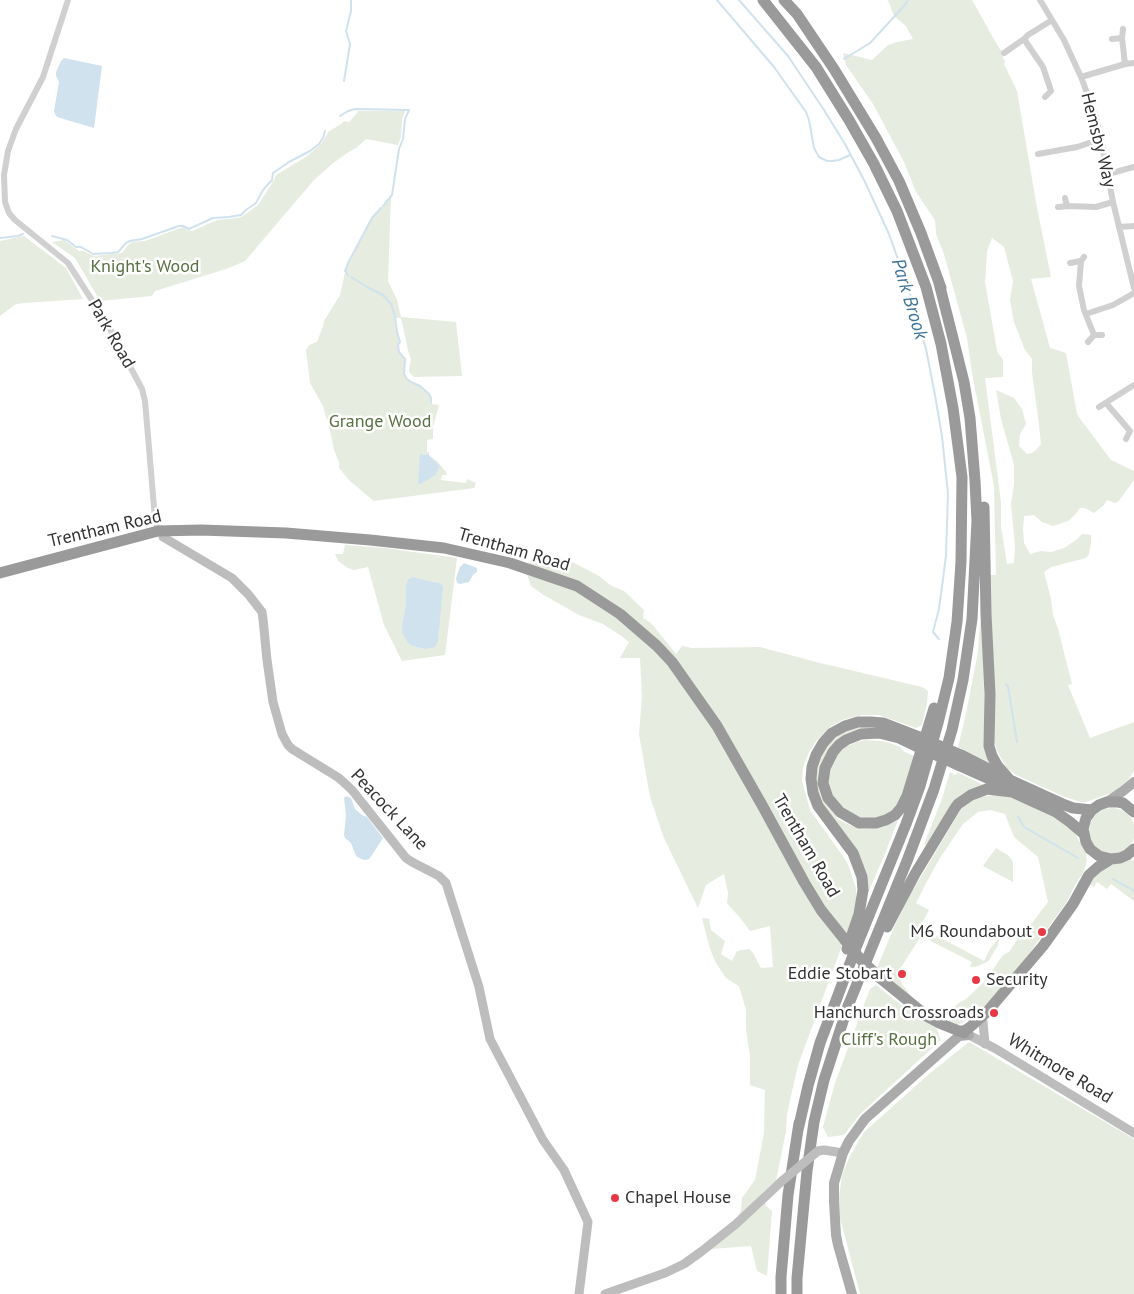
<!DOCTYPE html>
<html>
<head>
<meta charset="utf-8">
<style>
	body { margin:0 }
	canvas { display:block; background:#fff }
</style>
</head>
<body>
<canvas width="1134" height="1294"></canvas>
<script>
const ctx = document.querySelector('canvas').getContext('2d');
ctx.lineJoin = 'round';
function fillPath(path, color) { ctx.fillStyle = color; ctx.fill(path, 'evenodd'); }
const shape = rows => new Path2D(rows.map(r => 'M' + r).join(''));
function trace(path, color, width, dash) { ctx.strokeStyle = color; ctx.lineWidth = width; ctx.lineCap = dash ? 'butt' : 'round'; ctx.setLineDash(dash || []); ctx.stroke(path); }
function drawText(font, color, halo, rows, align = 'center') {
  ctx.font = font + ' "PT Sans",sans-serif'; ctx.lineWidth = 5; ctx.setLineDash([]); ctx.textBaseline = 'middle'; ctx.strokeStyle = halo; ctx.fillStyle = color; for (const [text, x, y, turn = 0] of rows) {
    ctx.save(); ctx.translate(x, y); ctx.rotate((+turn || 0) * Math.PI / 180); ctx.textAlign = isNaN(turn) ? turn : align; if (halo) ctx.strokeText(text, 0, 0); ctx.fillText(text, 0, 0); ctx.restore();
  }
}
const green = shape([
	[888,0,972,0,999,48,1004,53,1002,55,1005,62,1004,64,1017,91,1037,208,1051,277,1031,279,1050,348,1066,353,1077,414,1081,420,1111,460,1134,471,1134,480,1118,502,1115,503,1107,500,1104,505,1094,513,1085,508,1080,508,1075,515,1068,521,1053,526,1042,522,1034,515,1024,516,1023,529,1024,543,1030,554,1041,551,1051,552,1064,548,1076,540,1082,534,1091,535,1091,543,1089,554,1086,558,1051,567,1044,572,1051,599,1053,615,1058,629,1072,684,1068,685,1090,738,1134,722,1134,771,1128,780,1114,792,1086,802,1081,802,1065,797,1016,775,1007,768,997,751,995,743,989,575,996,575,994,486,972,373,967,338,944,254,936,234,935,220,916,192,904,162,873,104,846,65,843,53,872,60,888,45,897,42,913,39,906,26,894,16],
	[992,238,1004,247,1013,281,1010,300,1014,322,1025,350,1032,359,1032,372,1039,425,1041,444,1036,450,1032,453,1027,454,1019,446,1020,434,1026,424,1022,409,1014,398,996,390,1001,419,1014,465,1014,484,1011,504,1015,546,1014,563,1007,564,1001,526,1001,502,985,378,1003,377,1003,360,997,351,985,282,986,270,987,251],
	[357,111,405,111,402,120,401,137,398,145,366,139,356,148,347,153,332,164,314,180,245,261,229,268,155,291,152,296,100,301,75,258,52,242,64,240,79,251,83,251,94,256,122,253,128,245,132,242,145,241,183,227,187,230,192,231,217,220,238,218,243,216,258,205,274,180,276,175,306,157,321,144,329,131,340,125,344,121,349,122,358,112],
	[391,196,388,281,397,300,401,317,456,322,462,376,414,377,410,373,409,370,411,360,408,350,401,318,395,318,400,342,398,345,399,352,405,359,404,374,407,379,411,382,420,386,429,394,431,398,431,404,439,405,433,427,433,439,427,440,427,452,429,452,429,455,420,454,428,479,436,475,440,466,431,457,438,462,446,472,447,475,442,475,441,480,466,483,467,479,476,483,474,488,374,501,350,481,339,468,339,462,334,450,330,431,323,406,310,383,306,350,309,345,317,342,323,326,324,321,340,295,346,268,372,218],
	[24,236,66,268,83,299,24,303,16,304,0,316,0,241],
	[345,545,385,548,457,558,445,655,402,661,384,625,368,567,354,570,348,568,338,561,335,554,343,554],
	[414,577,429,581,438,583,439,615,438,641,425,649,412,646,402,624,406,603],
	[544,554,566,559,582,567,599,576,610,585,624,591,644,610,643,618,651,623,676,654,682,646,692,648,760,647,816,662,922,687,928,691,927,703,922,725,916,728,879,715,862,715,845,719,831,726,817,740,809,752,803,767,802,781,810,810,847,862,856,888,856,901,853,916,798,1065,787,1114,786,1131,776,1181,762,1193,766,1206,772,1211,767,1276,757,1271,751,1246,711,1249,732,1228,741,1211,742,1198,755,1180,764,1133,765,1090,750,1085,750,1056,746,1029,746,1010,739,986,726,978,716,963,710,949,702,918,709,919,711,930,725,941,721,954,732,961,737,951,749,949,753,953,761,968,773,967,770,926,750,931,741,919,727,903,728,893,724,874,706,885,698,908,664,838,650,797,639,734,642,697,640,658,620,658,629,642,620,635,603,624,579,615,542,594,531,586,527,574,530,563],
	[980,622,981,623,983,649,985,745,993,766,963,753,964,750,958,747,966,714,978,652],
	[869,726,885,732,834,743,823,799,837,818,843,822,855,827,865,829,884,827,898,820,884,856,867,895,867,887,824,810,815,785,819,756,834,738,847,730],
	[866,740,882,741,890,743,900,747,903,751,916,757,909,781,895,809,877,820,860,820,835,801,828,781,832,760,845,747,857,742],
	[950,772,956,775,957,772,984,785,975,788,929,846,924,844,942,799],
	[996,795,1009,797,1062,820,1073,830,1086,853,1087,861,1083,874,1078,880,1066,903,1026,958,993,998,977,1014,958,1025,949,1021,951,1012,957,1004,966,999,984,982,1003,955,1009,952,1023,931,1029,924,1032,923,1048,902,1038,857,1014,837,1005,814,990,810,978,812,963,824,940,858,926,883,916,903,929,910,920,927,930,932,929,935,935,938,937,936,984,961,990,949,999,937,1000,938,997,947,989,960,987,962,978,966,970,967,972,962,921,936,898,972,902,984,912,997,900,991,877,968,895,925,910,895,960,811,967,803,978,797],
	'1089 831a23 23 0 1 1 46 0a23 23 0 1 1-46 0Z',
	[996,848,1009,856,1013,862,1013,882,983,866],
	[1131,860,1134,860,1134,901,1111,884,1107,889,1097,882,1094,887,1089,884,1095,874,1115,863],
	[876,985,904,1007,937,1029,941,1040,860,1114,844,1135,828,1137,823,1127,835,1083,870,989],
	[969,1042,1134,1139,1134,1294,860,1294,839,1214,839,1197,842,1175,849,1158,864,1132,929,1074]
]);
const water = shape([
	[64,58,102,66,94,128,57,117,55,114,54,111,59,82,56,76,56,72,61,61],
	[420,454,429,455,440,466,436,475,420,484,418,483],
	[464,563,477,568,477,572,473,575,469,582,460,584,457,583,456,578,460,567],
	[414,577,429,581,438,583,441,584,443,587,438,641,435,647,425,649,412,646,408,643,402,632,402,624,406,603,406,586,408,580,411,578],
	[346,796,351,798,355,809,362,815,367,817,383,838,372,855,369,859,365,860,361,859,356,856,351,843,345,838,344,835,346,815,344,798]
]);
const stream = shape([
	[717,0,774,67,806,112,809,120,814,148,819,157,827,161,832,161,839,160,850,155],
	[739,0,788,56,824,110,845,144,865,182,889,234,913,302,926,349,935,395,942,436,948,494,946,556,939,609,933,632,939,639],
	[844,59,870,43,905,5,908,0],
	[344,81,350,44,346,31,351,11,351,0],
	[340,116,348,111,355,109,409,110,405,119,403,139,399,149,392,195,383,206],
	[52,236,67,240,76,247,81,247,93,254,112,253,118,252,126,243,130,241,142,239,179,226,183,226,189,229,213,218,229,217,241,215,246,210,256,203,263,190,272,180,273,173,289,162,310,151,319,144,323,138,325,131],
	[0,238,18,236,23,234],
	[348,275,345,271,348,263,372,218,381,208],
	[351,277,369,288,383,295,391,304,395,316,397,332,400,342,398,345,399,352,405,359,404,374,407,379,411,382,420,386,429,394,431,398,431,403],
	[1006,684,1008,686,1017,742],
	[1018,817,1024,827,1078,858],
	[1113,879,1134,891]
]);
const street = shape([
	[68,0,43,77,16,129,8,151,4,175,5,202,9,213,15,220,68,263,108,325,142,389,145,401,148,436,155,519,158,531],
	[1040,0,1064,40,1081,77,1095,114,1101,139,1113,202,1134,288],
	[1123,29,1122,38,1125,64],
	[1112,39,1122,38],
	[1004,53,1024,39],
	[1081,77,1125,64,1134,63],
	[1045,97,1051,91,1043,67,1024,39,1028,35,1052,20],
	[1038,154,1077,147,1101,139],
	[1108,174,1134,167],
	[1065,198,1067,206],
	[1058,207,1069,206,1096,207,1113,202],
	[1119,227,1134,226],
	[1084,257,1081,261,1079,286,1084,310,1094,335,1102,335],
	[1070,263,1081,261],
	[1086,314,1113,305,1134,293],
	[1088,342,1094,335],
	[1106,403,1130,431,1126,439],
	[1099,407,1134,385]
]);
const secondary = shape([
	[162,530,163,537,232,578,248,594,262,612,263,619,267,660,273,702,282,734,288,745,292,749,339,778,352,790,406,858,412,862,439,876,446,883,479,987,490,1039,543,1140,564,1170,588,1222,579,1294],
	[983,1022,985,1044],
	[969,1035,996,1049,1134,1133],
	[818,1151,824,1150,843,1153],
	[605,1294,665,1273,684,1264,702,1251,736,1224,782,1181]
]);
const primary = shape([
	[1107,802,1123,791,1134,782],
	[852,1294,838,1245,836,1235,834,1202,834,1183,843,1153,849,1141,865,1119,959,1036,969,1035]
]);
const highway = shape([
	[763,0,816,67,849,120,874,164,897,211,926,287,941,344,953,408,962,477,961,562,957,622,949,678,938,723,920,786,906,824,855,950,820,1043,808,1086,798,1130],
	[784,0,797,14,834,69,876,138,899,181,921,233,941,288],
	[984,507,986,614,990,694,989,746,992,756,997,765,1010,780],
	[0,573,158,531,201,530,286,533,370,540,444,548,510,563,577,586,620,614,657,646,672,662,717,726,762,805,804,882,821,910,845,940],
	[916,746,899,738,879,733,861,734,846,740,839,745,833,752,825,768,823,783,828,798,840,812,859,823,876,823,886,820,895,815,901,808,907,796,934,708],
	[961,755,1010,780,1065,805,1073,808,1092,810],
	[958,765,987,778,1012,792,1056,812,1070,822,1084,834],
	[1134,812,1123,803,1118,802,1107,802,1099,805,1092,810,1086,818,1083,829,1086,842,1090,849,1099,856,1111,859,1120,858,1127,855,1134,849],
	[887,927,915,874,955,808,958,804,971,795,987,789,1012,792],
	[847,949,859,914,863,890,862,877,853,853,818,806,813,793,811,779,812,767,816,755,823,743,832,733,845,726,858,722,871,722,883,723,919,737],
	[880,978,928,1017,939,1023,964,1033],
	[958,1031,964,1031,969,1028,987,1012,1043,946,1073,904,1089,875,1098,867,1111,859],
	[781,1294,781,1277,788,1195,799,1123],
	[797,1294,797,1278,807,1171,814,1122,824,1080,848,1006,907,861,934,789,952,730,963,680,972,619,977,521,975,481,970,418,964,382,956,350,939,283]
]);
const secondaryBridge = shape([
	[782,1181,818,1151]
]);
const highwayBridge = shape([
	[919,737,961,755],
	[916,746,958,765],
	[845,940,861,960,880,978]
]);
const markers = [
	[1042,932,5,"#e63946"],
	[902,974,5,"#e63946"],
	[976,980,5,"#e63946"],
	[994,1013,5,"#e63946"],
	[615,1198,5,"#e63946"]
];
const streetNames = [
	["Hemsby Way",1098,140,76],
	["Park Road",111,334,60],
	["Trentham Road",105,529,-13],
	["Trentham Road",514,550,16],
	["Peacock Lane",389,810,47],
	["Trentham Road",806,846,60],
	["Whitmore Road",1060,1069,31]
];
const parkNames = [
	["Knight's Wood",145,267],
	["Grange Wood",380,422],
	["Cliff's Rough",889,1040]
];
const poiNames = [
	["M6 Roundabout",1032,932],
	["Eddie Stobart",892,974],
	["Security",986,980,"left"],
	["Hanchurch Crossroads",984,1013],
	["Chapel House",625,1198,"left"]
];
const waterNames = [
	["Park Brook",909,299,73]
];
fillPath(green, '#e6ecdf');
fillPath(water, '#cfe2ee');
trace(stream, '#cfe2ee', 2);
trace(street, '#d0d0d0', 6);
trace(secondary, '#bdbdbd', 9);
trace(primary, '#ababab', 10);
trace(highway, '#9a9a9a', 11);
trace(secondaryBridge, '#bdbdbd', 9);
trace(highwayBridge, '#9a9a9a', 11);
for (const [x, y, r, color] of markers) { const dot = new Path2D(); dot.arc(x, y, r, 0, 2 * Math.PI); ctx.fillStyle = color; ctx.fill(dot); trace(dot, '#fff', 2); }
drawText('18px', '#333', '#fff', streetNames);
drawText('18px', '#56703f', '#fff', parkNames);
drawText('18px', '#333', '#fff', poiNames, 'right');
drawText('italic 19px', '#3f7597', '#fff', waterNames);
</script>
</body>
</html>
